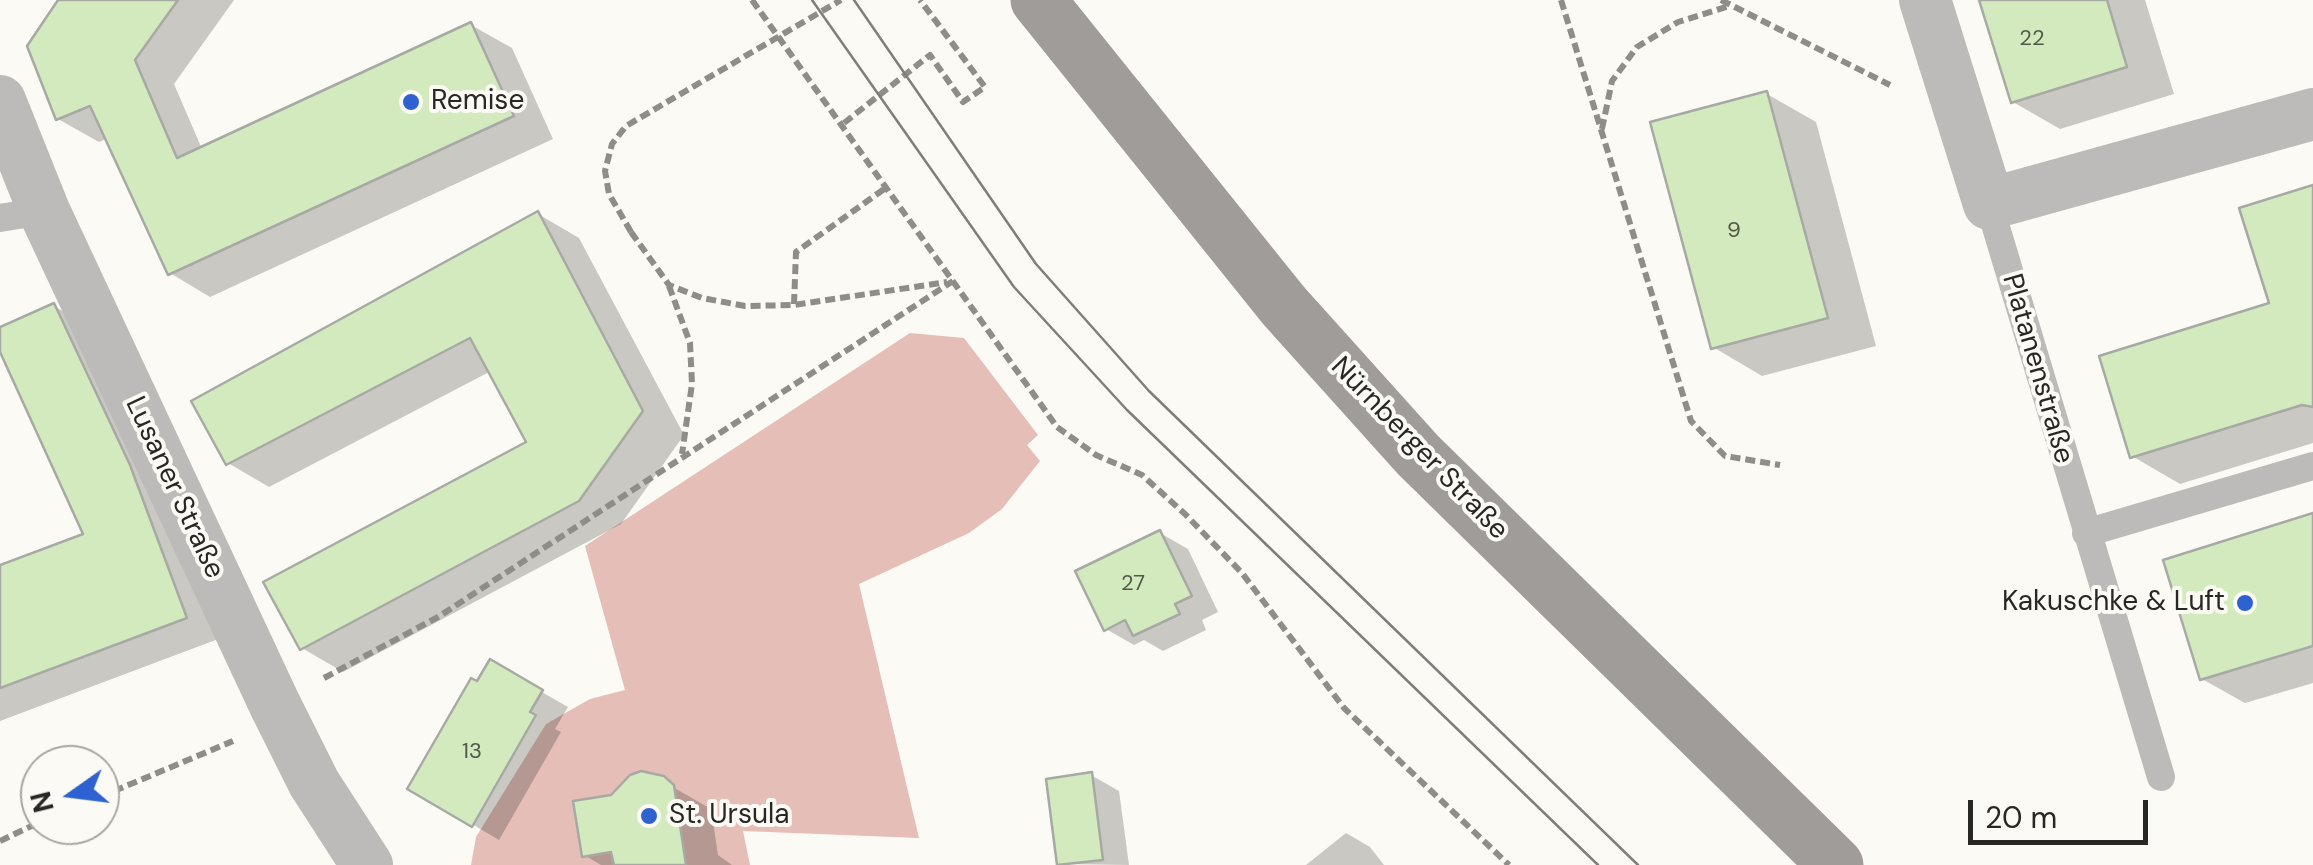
<!DOCTYPE html>
<html>
<head>
<meta charset="utf-8">
<style>
	body { margin:0 }
	#map { position:relative; width:2313px; height:865px; overflow:hidden; background:#fcfaf4; font-family:"DM Sans",sans-serif }
	canvas { display:block }
	.north { position:absolute; left:20px; top:745px; width:100px; height:100px; box-sizing:border-box; background:#fcfaf4; border:2px solid #a7a6a1; border-radius:50%; rotate:256deg; font-size:28px; font-weight:700; line-height:40px; text-align:center; color:#272724 }
	.north::after { content:''; display:block; margin:auto; width:35px; height:45px; background:#2f62d1; clip-path:polygon(50% 0,100% 100%,50% 72%,0 100%) }
	.scale { position:absolute; left:1968px; top:800px; width:180px; height:45px; box-sizing:border-box; border:5px solid #272724; border-top:0; padding-left:12px; font-size:30px; line-height:35px; white-space:nowrap; color:#272724; -webkit-text-stroke:8px #fcfaf4; paint-order:stroke }
</style>
</head>
<body>
<div id="map">
<canvas width="2313" height="865"></canvas>
<div class="north">N</div>
<div class="scale">20 m</div>
</div>
<script>
const ctx = document.querySelector('canvas').getContext('2d');
ctx.lineJoin = 'round';
function fillPath(path, color) { ctx.fillStyle = color; ctx.fill(path, 'evenodd'); }
const shape = rows => new Path2D(rows.map(r => 'M' + r).join(''));
function trace(path, color, width, dash) { ctx.strokeStyle = color; ctx.lineWidth = width; ctx.lineCap = dash ? 'butt' : 'round'; ctx.setLineDash(dash || []); ctx.stroke(path); }
function drawText(font, color, halo, rows, align = 'center') {
  ctx.font = font + ' "DM Sans",sans-serif'; ctx.lineWidth = 8; ctx.setLineDash([]); ctx.textBaseline = 'middle'; ctx.strokeStyle = halo; ctx.fillStyle = color; for (const [text, x, y, turn = 0] of rows) {
    ctx.save(); ctx.translate(x, y); ctx.rotate((+turn || 0) * Math.PI / 180); ctx.textAlign = isNaN(turn) ? turn : align; if (halo) ctx.strokeText(text, 0, 0); ctx.fillText(text, 0, 0); ctx.restore();
  }
}
const green = shape([
	[910,333,964,338,1038,435,1027,445,1040,461,1002,509,969,533,859,584,919,838,743,831,750,865,471,865,476,837,546,724,590,699,625,690,585,546]
]);
const shadow = shape([
	[61,0,234,0,174,84,202,149,471,25,512,48,553,139,210,297,170,273,108,138,99,142,58,119],
	[1982,0,2145,0,2174,94,2060,129,2013,102],
	[1767,94,1816,122,1876,346,1762,376,1713,347],
	[2313,188,2313,443,2180,484,2132,456,2272,305],
	[538,214,579,238,684,435,621,524,343,672,302,648,529,443,491,371,269,487,228,463],
	[54,306,89,327,221,638,0,721,0,568,86,535,0,346,0,330],
	[2313,516,2313,683,2245,703,2202,679],
	[1160,533,1188,549,1218,612,1202,620,1206,630,1163,651,1144,640,1134,645,1106,629],
	[491,663,568,707,555,729,561,732,499,840,411,788],
	[652,775,711,809,718,855,732,865,601,865,584,855,612,797],
	[1091,775,1119,791,1129,865,1060,864],
	[1346,833,1370,847,1384,865,1306,865]
]);
const building = shape([
	[58,0,178,0,135,60,177,158,471,22,514,116,168,275,90,106,56,120,27,46,58,0],
	[1979,0,2107,0,2127,67,2011,103,1979,0],
	[1767,91,1828,318,1711,349,1650,122,1767,91],
	[2313,185,2313,407,2302,405,2130,458,2099,356,2269,303,2239,208,2313,185],
	[538,211,643,411,579,501,300,650,263,582,526,442,470,338,226,465,191,401,538,211],
	[54,303,130,465,187,618,0,688,0,565,83,534,0,352,0,327,54,303],
	[2313,513,2313,646,2200,680,2163,560,2313,513],
	[1160,530,1192,596,1175,604,1180,614,1133,636,1125,620,1104,631,1075,571,1160,530],
	[490,659,543,690,530,712,536,715,472,827,407,789,471,678,477,681,490,659],
	[641,771,664,776,674,785,686,865,614,865,611,852,582,857,573,801,611,795,630,775,641,771],
	[1092,772,1103,860,1057,865,1046,779,1092,772]
]);
const path = shape([
	[752,0,1057,427,1096,455,1142,475,1185,514,1242,573,1344,708,1509,865],
	[1561,0,1691,421,1725,456,1780,465],
	[1721,0,1890,85],
	[844,123,930,55,963,102,985,87,920,0],
	[1602,129,1612,81,1637,47,1678,22,1729,6],
	[631,232,669,285,702,298,745,306,794,305,947,282],
	[669,286,690,343,692,384,682,454],
	[794,304,796,252,887,187],
	[324,678,438,617,953,281],
	[100,797,233,741],
	[0,841,40,822]
]);
const lane = shape([
	[1989,204,2161,777],
	[0,218,44,211],
	[2086,533,2313,466]
]);
const street = shape([
	[1925,0,1989,204,2313,114],
	[0,101,44,211,275,705,314,783,367,865]
]);
const secondary = shape([
	[1038,0,1284,306,1418,455,1836,865]
]);
const tram = shape([
	[812,0,1014,287,1127,410,1598,865],
	[854,0,1036,264,1149,391,1638,865]
]);
const pathBridge = shape([
	[631,232,609,194,605,171,612,144,626,126,841,0]
]);
const markers = [
	[411,102,10,"#2f62d1"],
	[2245,603,10,"#2f62d1"],
	[649,816,10,"#2f62d1"]
];
const numberNames = [
	["22",2032,39],
	["9",1734,231],
	["27",1133,584],
	["13",472,752]
];
const poiNames = [
	["Remise",431,102],
	["Kakuschke & Luft",2225,603,"right"],
	["St. Ursula",669,816]
];
const streetNames = [
	["Platanenstraße",2037,369,74],
	["Nürnberger Straße",1419,449,46],
	["Lusaner Straße",174,488,65]
];
fillPath(green, '#e4beb7');
fillPath(shadow, '#0003');
fillPath(building, '#d3eabf');
trace(building, '#a7aaa4', 2.5);
trace(path, '#8e8d88', 6, [10, 5]);
trace(lane, '#bdbbb9', 28);
trace(street, '#bdbbb9', 52);
trace(secondary, '#a09c99', 55);
trace(tram, '#7f7e7a', 2.5);
trace(pathBridge, '#8e8d88', 6, [10, 5]);
for (const [x, y, r, color] of markers) { const dot = new Path2D(); dot.arc(x, y, r, 0, 2 * Math.PI); ctx.fillStyle = color; ctx.fill(dot); trace(dot, '#fcfaf4', 4); }
drawText('22px', '#52584b', null, numberNames);
drawText('28px', '#272724', '#fcfaf4', poiNames, 'left');
drawText('28px', '#272724', '#fcfaf4', streetNames);
</script>
</body>
</html>
